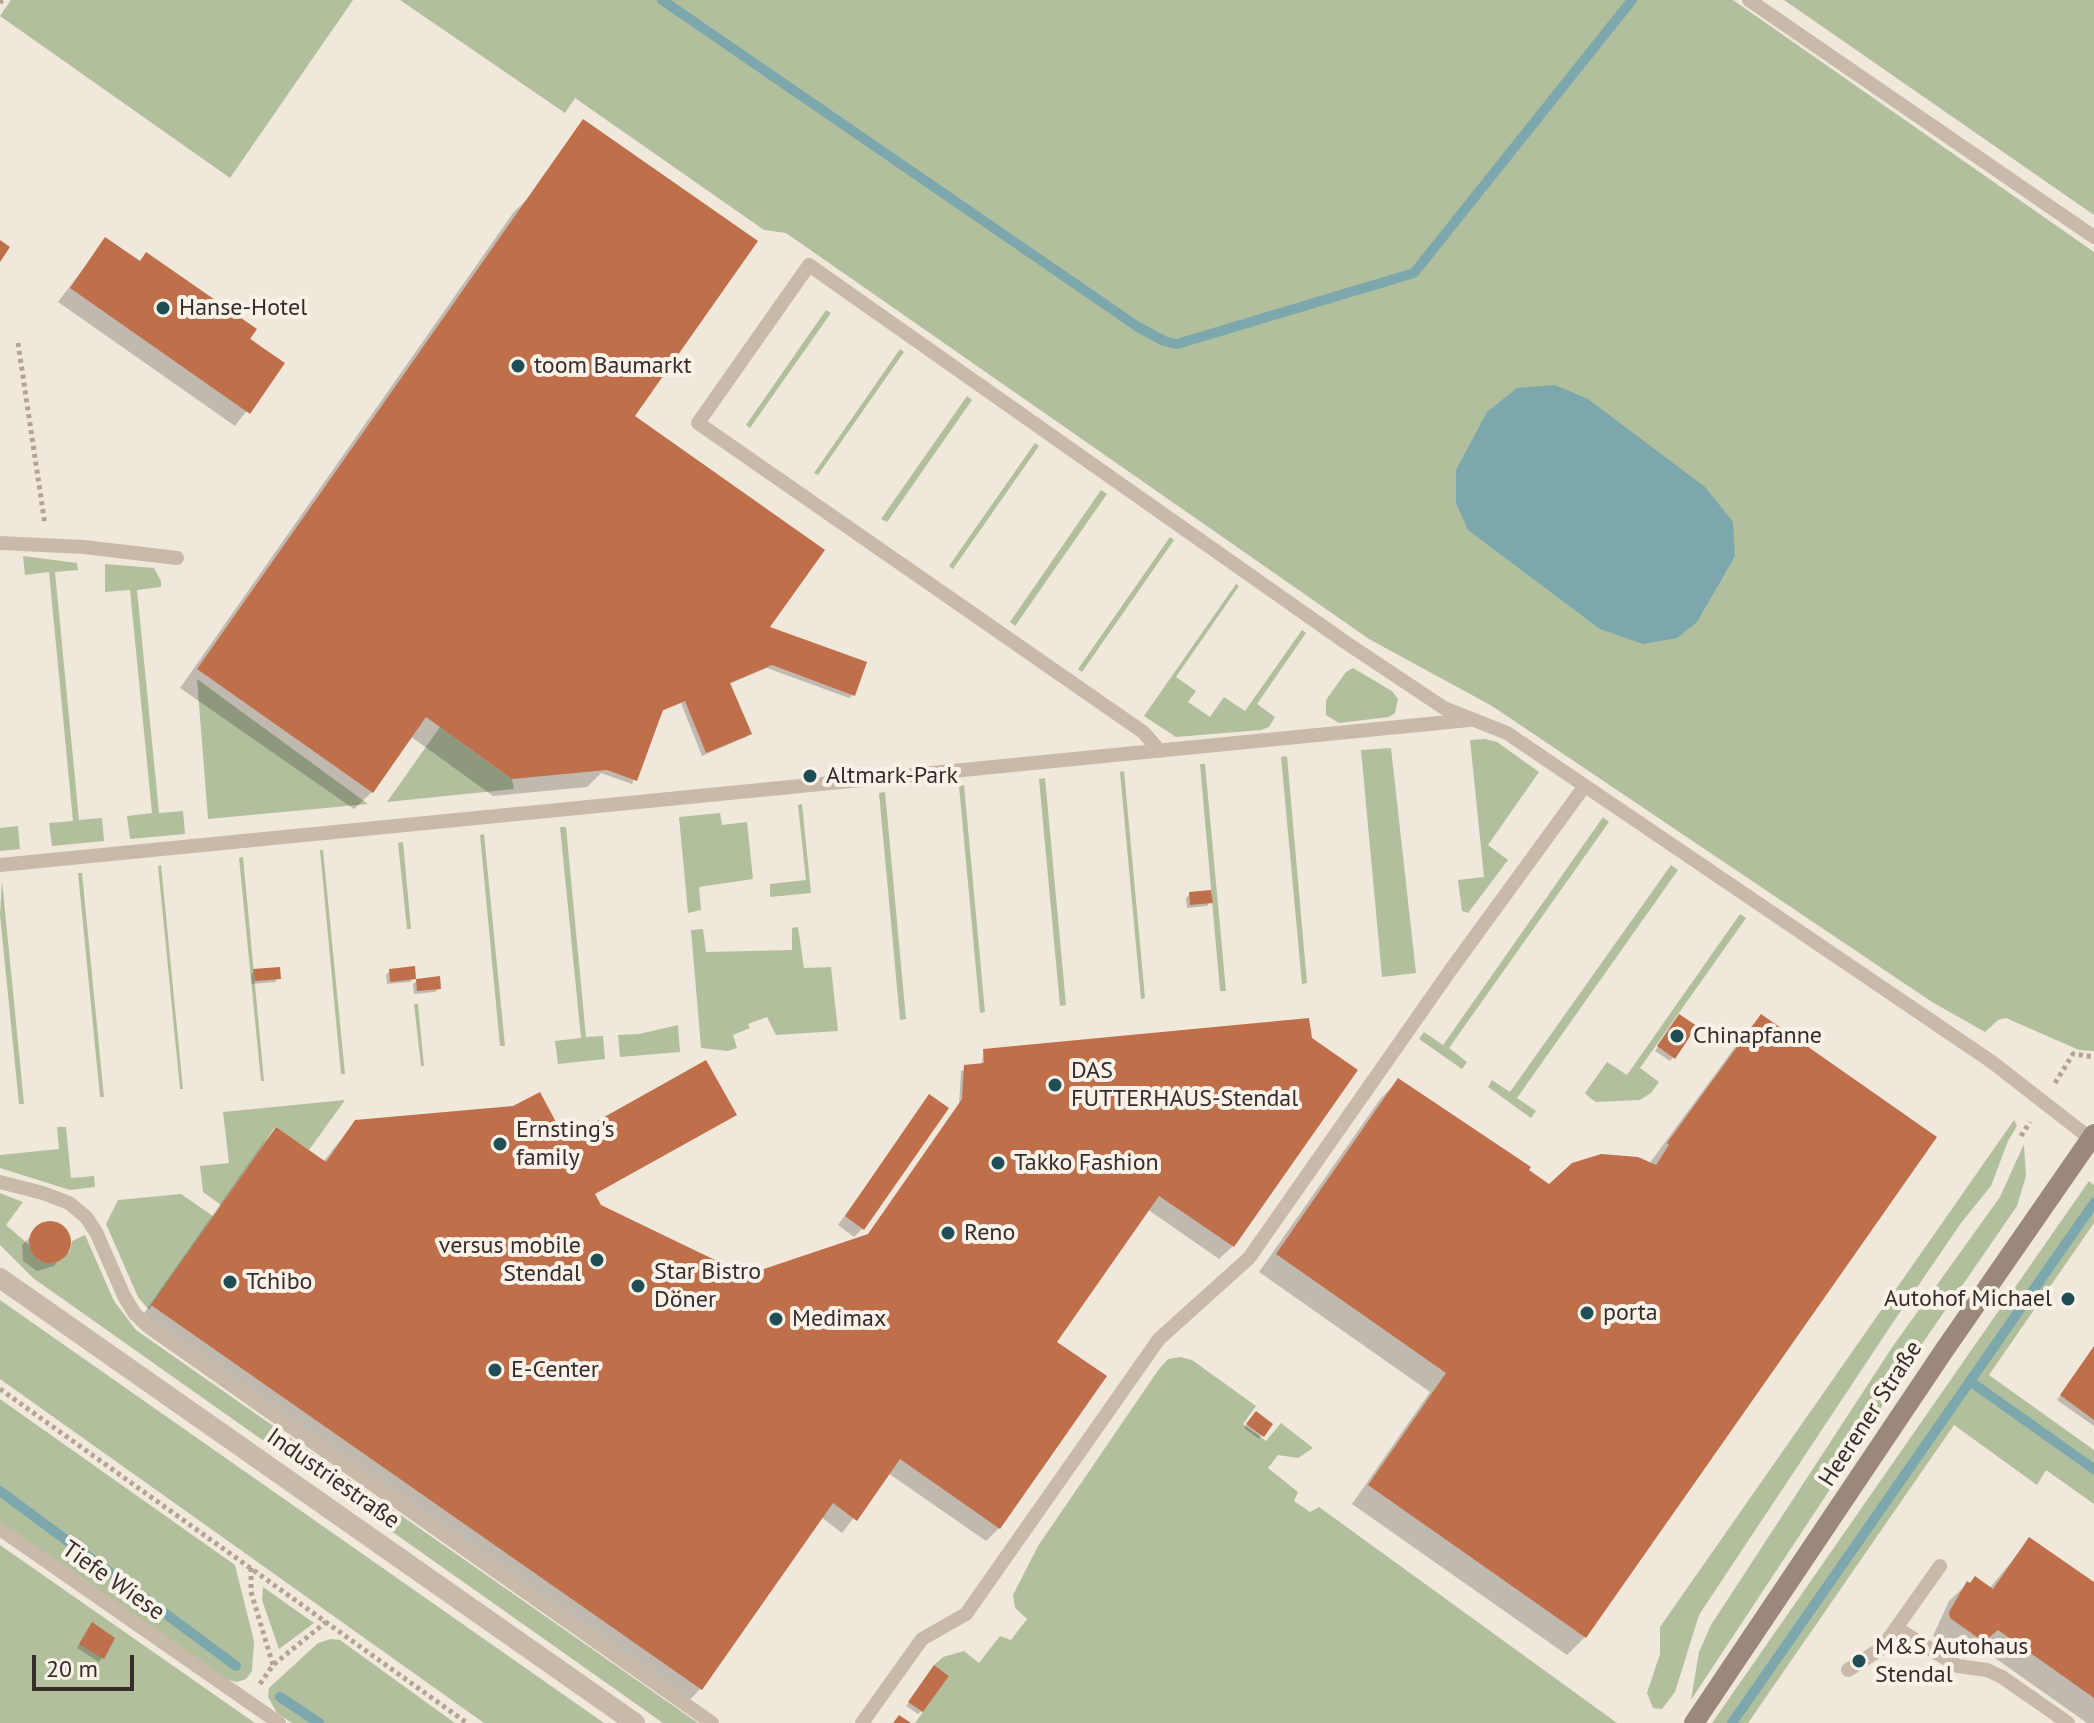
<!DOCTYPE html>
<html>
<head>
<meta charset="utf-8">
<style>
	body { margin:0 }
	#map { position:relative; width:2094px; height:1723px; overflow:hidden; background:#f1e8dc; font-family:"PT Sans",sans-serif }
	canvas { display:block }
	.scale { position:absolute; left:32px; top:1655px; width:102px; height:36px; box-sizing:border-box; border:4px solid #362d28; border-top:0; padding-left:10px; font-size:24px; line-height:28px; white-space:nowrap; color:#362d28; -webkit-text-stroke:6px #f9f2e8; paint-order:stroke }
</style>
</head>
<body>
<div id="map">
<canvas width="2094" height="1723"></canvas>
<div class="scale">20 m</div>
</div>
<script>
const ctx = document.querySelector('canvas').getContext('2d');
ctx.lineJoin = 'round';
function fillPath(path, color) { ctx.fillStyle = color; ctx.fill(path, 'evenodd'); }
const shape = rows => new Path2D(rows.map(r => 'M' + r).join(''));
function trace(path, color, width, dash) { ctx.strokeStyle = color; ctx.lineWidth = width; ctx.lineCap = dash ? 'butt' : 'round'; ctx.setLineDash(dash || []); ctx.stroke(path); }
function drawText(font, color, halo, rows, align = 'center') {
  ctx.font = font + ' "PT Sans",sans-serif'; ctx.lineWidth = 8; ctx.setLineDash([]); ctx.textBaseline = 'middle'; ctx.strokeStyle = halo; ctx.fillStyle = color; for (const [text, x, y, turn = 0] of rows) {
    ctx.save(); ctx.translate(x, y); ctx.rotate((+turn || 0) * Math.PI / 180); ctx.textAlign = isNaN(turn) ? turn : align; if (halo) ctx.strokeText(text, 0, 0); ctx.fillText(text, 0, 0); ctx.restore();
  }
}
const green = shape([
	[11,0,353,0,230,178,0,16],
	[400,0,1733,0,2094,252,2094,1051,2079,1050,2006,1018,1998,1020,1985,1032,1932,1002,1492,706,1369,639,786,233,764,230,575,98,565,113],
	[1784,0,2094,0,2094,215],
	[826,310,831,313,750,428,746,425],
	[900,349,904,352,818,475,814,473],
	[967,396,972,400,887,522,881,519],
	[1035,443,1039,446,953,569,949,566],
	[1101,490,1107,494,1015,626,1010,622],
	[1170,537,1174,540,1082,672,1078,669],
	[23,556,77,563,78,570,55,572,79,820,102,818,104,841,52,846,49,823,73,821,49,572,25,575],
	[105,564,154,568,161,581,161,587,137,590,159,813,183,811,185,834,130,839,127,816,152,813,130,590,105,592],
	[1236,584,1239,586,1176,677,1196,691,1188,702,1210,717,1224,697,1245,711,1302,630,1306,633,1257,704,1275,717,1269,727,1261,730,1176,737,1144,716],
	[1353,668,1392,691,1398,699,1395,713,1389,717,1339,723,1326,715,1326,700,1346,672],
	[197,679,368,804,208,819],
	[440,727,512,779,514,789,387,802],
	[1485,739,1497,742,1539,772,1488,845,1508,860,1468,913,1462,911,1458,880,1484,877,1470,740],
	[1391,748,1416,973,1382,977,1361,750],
	[1287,756,1307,983,1302,984,1281,757],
	[1200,764,1205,764,1226,991,1220,991],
	[1124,771,1145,998,1141,999,1120,772],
	[1045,778,1066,1005,1060,1006,1039,779],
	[964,785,985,1012,980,1013,959,786],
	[885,792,906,1019,900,1020,879,793],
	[802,804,811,893,770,897,770,884,806,880,798,805],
	[720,813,722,825,747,822,753,879,699,887,701,910,688,913,679,817],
	[1603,817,1609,822,1449,1048,1467,1062,1462,1069,1419,1039,1424,1032,1443,1045],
	[18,826,20,849,0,851,0,828],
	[560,827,566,827,586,1037,603,1036,605,1059,558,1064,555,1041,581,1038],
	[484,834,505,1046,500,1046,480,835],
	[403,842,411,929,407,929,398,843],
	[320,850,323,850,345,1074,341,1074],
	[243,857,264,1081,261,1081,239,858],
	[161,865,183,1089,180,1089,158,866],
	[1671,865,1678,870,1517,1098,1536,1111,1531,1118,1488,1087,1492,1080,1510,1092],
	[78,873,82,873,104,1097,100,1097],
	[2,880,24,1104,19,1104,0,915],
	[1740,914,1746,918,1640,1068,1659,1082,1651,1093,1640,1100,1596,1102,1590,1098,1585,1093,1607,1062,1627,1075],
	[798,927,804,968,831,967,838,1031,776,1035,767,1017,748,1024,750,1028,733,1035,737,1048,728,1051,701,1048,691,930,703,929,706,952,792,950,792,928],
	[414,1004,418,1004,424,1066,421,1066],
	[678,1025,680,1052,620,1057,618,1035,639,1034],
	[345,1100,309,1150,275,1127,221,1205,203,1192,200,1166,229,1163,223,1112],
	[2014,1120,2017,1126,2008,1141,1991,1186,1961,1223,1892,1324,1699,1615,1675,1692,1662,1709,1653,1708,1647,1693,1660,1654,1660,1627],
	[57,1127,66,1127,71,1178,94,1176,95,1187,70,1190,0,1168,0,1155,59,1149],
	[2024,1144,2026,1176,2017,1206,1904,1370,1844,1468,1691,1700,1699,1652,1711,1625,1893,1346,2000,1197],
	[2089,1181,2094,1185,2094,1223,1989,1375,2094,1450,2094,1504,2046,1470,2037,1485,1954,1425,1748,1723,1712,1723],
	[0,1193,23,1202,6,1225,28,1244,38,1260,56,1263,70,1251,72,1241,85,1235,114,1301,136,1330,698,1723,663,1723,33,1278,0,1245],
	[181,1194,213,1216,149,1310,138,1297,106,1224,118,1200],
	[0,1300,604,1723,484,1723,0,1379],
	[1180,1357,1192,1360,1256,1406,1243,1424,1266,1441,1281,1423,1313,1448,1298,1458,1278,1455,1268,1468,1298,1492,1294,1501,1310,1512,1319,1507,1617,1723,915,1723,949,1676,934,1665,943,1657,964,1651,979,1663,1000,1636,1011,1640,1027,1619,1015,1608,1013,1595,1038,1546,1159,1369,1168,1359],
	[0,1399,235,1565,254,1641,252,1671,246,1679,237,1682,222,1678,0,1522],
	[0,1545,255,1723,0,1723],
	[263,1587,314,1623,279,1649,262,1600],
	[331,1639,340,1640,455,1723,292,1723,277,1713,268,1697,269,1688,318,1643]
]);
const water = shape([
	[1555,385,1588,399,1705,487,1733,522,1735,556,1697,622,1677,638,1643,644,1600,629,1468,530,1456,503,1456,470,1487,412,1517,388]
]);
const shadow = shape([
	[527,199,633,417,767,628,853,695,849,698,767,668,729,684,750,734,746,737,702,756,681,703,660,712,632,784,601,773,587,787,493,796,410,736,372,792,354,809,180,688,513,213],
	[105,240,138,263,147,254,282,364,235,426,58,302],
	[1190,894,1210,902,1207,906,1187,908,1186,898],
	[254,971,278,978,275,982,252,984,251,975],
	[390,971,414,978,410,982,387,984,386,975],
	[417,981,439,988,435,992,414,994,413,984],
	[1761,1017,1585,1637,1567,1655,1352,1504,1430,1392,1259,1272,1381,1098,1399,1080,1549,1186,1649,1164,1744,1035],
	[1676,1020,1673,1057,1670,1061,1655,1051],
	[1310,1040,1355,1071,1233,1246,1219,1259,1147,1209,1054,1342,999,1528,986,1541,888,1473,842,1533,821,1517,701,1688,688,1702,140,1319,263,1143,276,1130,323,1162,355,1122,593,1194,599,1207,746,1277,867,1237,959,1105,961,1071,981,1065,984,1051],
	[930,1097,863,1228,854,1237,838,1225],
	[44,1223,53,1223,67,1232,68,1250,54,1266,37,1271,23,1261,22,1245],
	[2094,1350,2094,1426,2057,1400],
	[1252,1417,1262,1435,1259,1439,1244,1428],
	[2030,1539,2094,1585,2094,1723,2087,1723,1978,1646,1965,1659,1933,1636,1949,1601,1967,1584,1989,1589],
	[89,1628,102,1658,99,1662,77,1648],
	[931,1672,922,1711,918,1714,906,1706]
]);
const stream = shape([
	[662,0,1138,327,1164,341,1177,344,1414,273,1632,0],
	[1971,1382,2094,1469],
	[0,1491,236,1666],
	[280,1697,319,1723],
	[1732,1723,2094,1203]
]);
const building = shape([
	[583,119,758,241,635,416,825,550,770,627,867,662,855,696,772,665,730,683,752,734,706,753,685,701,663,710,637,781,607,770,512,779,426,717,373,793,197,669],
	[105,237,140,261,146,252,257,329,250,339,285,363,250,414,70,288],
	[0,240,10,247,0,262],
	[1211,890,1213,903,1190,905,1189,892],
	[415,966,416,979,440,976,441,989,417,991,416,979,390,982,389,969],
	[280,967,281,979,255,981,253,969],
	[1679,1014,1697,1026,1675,1059,1657,1046],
	[1761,1014,1937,1137,1586,1638,1368,1485,1446,1373,1276,1254,1398,1078,1531,1167,1529,1170,1549,1184,1572,1163,1601,1154,1638,1157,1656,1165,1669,1145,1667,1143],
	[1309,1018,1312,1038,1358,1070,1234,1247,1159,1196,1057,1342,1107,1376,1000,1529,900,1459,857,1521,833,1503,702,1690,151,1305,276,1127,326,1162,355,1120,513,1106,540,1092,565,1139,706,1060,737,1115,595,1194,601,1205,746,1275,868,1234,962,1099,964,1065,984,1063,983,1049],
	[929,1094,949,1108,864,1230,845,1216],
	'29 1242a21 21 0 1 1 42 0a21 21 0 1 1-42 0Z',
	[2094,1346,2094,1420,2060,1395],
	[1256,1411,1273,1424,1264,1437,1246,1424],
	[2029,1537,2094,1582,2094,1698,1998,1630,1984,1642,1950,1618,1949,1612,1967,1581,1970,1583,1975,1576,1993,1589],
	[92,1622,115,1638,104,1659,79,1644],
	[934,1665,949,1676,923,1712,908,1702],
	[899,1715,911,1723,893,1723]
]);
const path = shape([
	[0,3,2,0],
	[18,343,45,525],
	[2055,1083,2073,1054,2094,1057],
	[2021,1136,2030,1122],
	[0,1389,467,1723],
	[251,1568,251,1592,273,1665],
	[260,1684,273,1665,326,1622]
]);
const lane = shape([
	[1749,0,2094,237],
	[0,543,84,547,177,558],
	[1160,751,1143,732,698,423,809,265,1345,642,1444,708,1507,733,1992,1062,2091,1139],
	[0,865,1469,720],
	[0,1182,43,1193,69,1203,86,1217,96,1232,124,1296,135,1314,149,1327,712,1723],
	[0,1529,279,1723],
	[1896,1628,1958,1666,1987,1670,2002,1677,2068,1723],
	[1848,1670,1882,1648,1940,1566],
	[862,1723,922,1639,966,1614,1159,1339,1249,1258,1452,968,1584,787]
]);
const street = shape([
	[0,1278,635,1723]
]);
const secondary = shape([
	[1694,1723,1943,1352,2094,1134]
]);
const markers = [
	[163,308,8,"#204e55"],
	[518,366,8,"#204e55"],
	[810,776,8,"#204e55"],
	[1677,1036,8,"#204e55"],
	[1055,1085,8,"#204e55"],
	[500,1144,8,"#204e55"],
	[998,1163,8,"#204e55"],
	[948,1233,8,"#204e55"],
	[597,1260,8,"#204e55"],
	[230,1282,8,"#204e55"],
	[638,1286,8,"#204e55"],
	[2068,1299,8,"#204e55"],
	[1587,1313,8,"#204e55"],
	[776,1319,8,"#204e55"],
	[495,1370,8,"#204e55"],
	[1859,1661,8,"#204e55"]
];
const poiNames = [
	["Hanse-Hotel",179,308],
	["toom Baumarkt",534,366],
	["Altmark-Park",826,776],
	["Chinapfanne",1693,1036],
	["DAS",1071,1071],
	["FUTTERHAUS-Stendal",1071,1099],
	["Ernsting's",516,1130],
	["family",516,1158],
	["Takko Fashion",1014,1163],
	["Reno",964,1233],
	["versus mobile",581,1246,"right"],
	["Stendal",581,1274,"right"],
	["Star Bistro",654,1272],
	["Döner",654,1300],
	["Tchibo",246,1282],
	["Autohof Michael",2052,1299,"right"],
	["porta",1603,1313],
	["Medimax",792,1319],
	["E-Center",511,1370],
	["M&S Autohaus",1875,1647],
	["Stendal",1875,1675]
];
const streetNames = [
	["Heerener Straße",1871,1414,-57],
	["Industriestraße",333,1479,35],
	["Tiefe Wiese",113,1581,35]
];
fillPath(green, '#b1bf9d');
fillPath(water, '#7ca7ad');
fillPath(shadow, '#0003');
trace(stream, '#7ca7ad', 10);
fillPath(building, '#c06f4b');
trace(path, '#b4a393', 5, [4, 4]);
trace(lane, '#c8b9a8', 14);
trace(street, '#c8b9a8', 20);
trace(secondary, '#9c887a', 20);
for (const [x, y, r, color] of markers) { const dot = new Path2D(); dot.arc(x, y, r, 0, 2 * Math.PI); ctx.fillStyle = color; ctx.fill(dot); trace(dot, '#f9f2e8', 3); }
drawText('24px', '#362d28', '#f9f2e8', poiNames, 'left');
drawText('24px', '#362d28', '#f9f2e8', streetNames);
</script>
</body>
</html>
